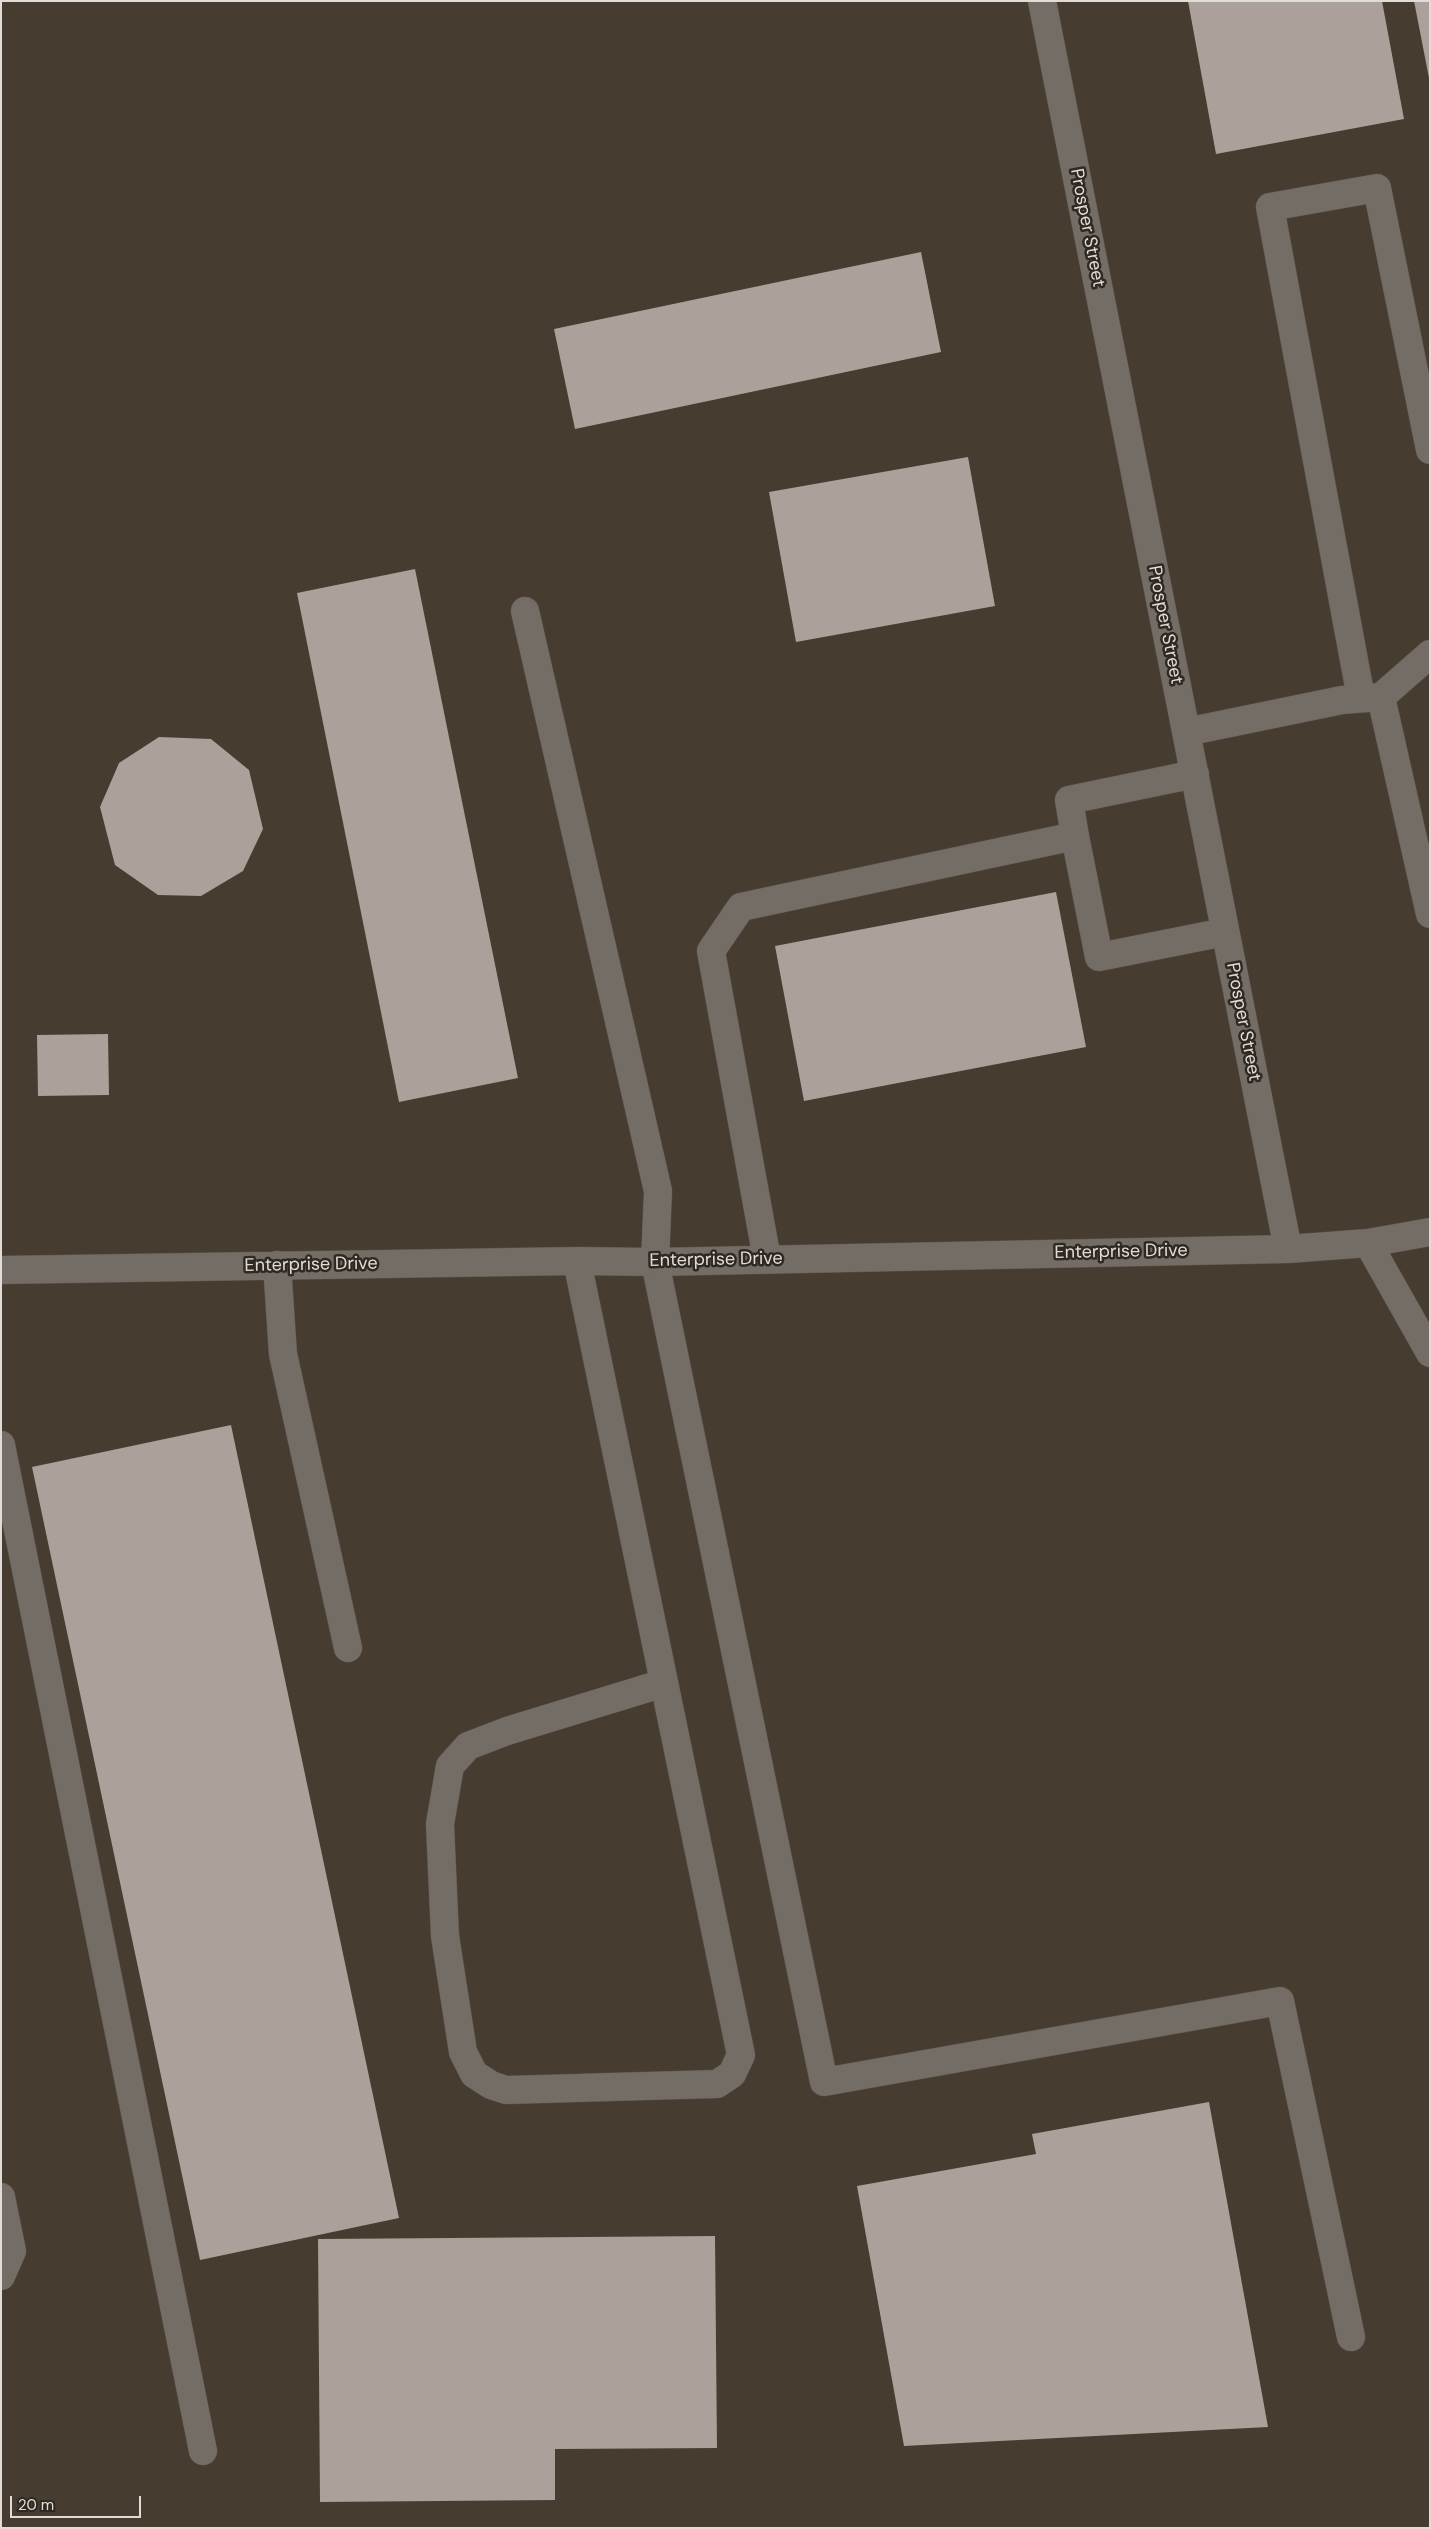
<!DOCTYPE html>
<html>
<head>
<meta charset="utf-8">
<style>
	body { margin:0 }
	#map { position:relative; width:1431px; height:2529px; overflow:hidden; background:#3a332c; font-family:"DM Sans",sans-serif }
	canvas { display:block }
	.frame { position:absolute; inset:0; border:2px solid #e0dcd7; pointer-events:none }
	.scale { position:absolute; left:10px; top:2496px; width:131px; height:22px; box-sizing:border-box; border:2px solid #e0dcd7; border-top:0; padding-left:6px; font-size:15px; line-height:18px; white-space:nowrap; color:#e0dcd7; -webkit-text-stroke:4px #2f2922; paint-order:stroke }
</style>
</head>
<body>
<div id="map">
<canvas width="1431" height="2529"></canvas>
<div class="frame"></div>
<div class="scale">20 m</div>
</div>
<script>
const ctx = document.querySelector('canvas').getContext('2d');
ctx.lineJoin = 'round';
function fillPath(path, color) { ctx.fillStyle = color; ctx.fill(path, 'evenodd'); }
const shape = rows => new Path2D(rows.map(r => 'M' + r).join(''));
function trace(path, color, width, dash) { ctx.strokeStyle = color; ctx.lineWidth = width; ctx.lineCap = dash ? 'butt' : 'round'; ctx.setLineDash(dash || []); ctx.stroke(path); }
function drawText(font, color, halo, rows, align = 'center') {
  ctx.font = font + ' "DM Sans",sans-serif'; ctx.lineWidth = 5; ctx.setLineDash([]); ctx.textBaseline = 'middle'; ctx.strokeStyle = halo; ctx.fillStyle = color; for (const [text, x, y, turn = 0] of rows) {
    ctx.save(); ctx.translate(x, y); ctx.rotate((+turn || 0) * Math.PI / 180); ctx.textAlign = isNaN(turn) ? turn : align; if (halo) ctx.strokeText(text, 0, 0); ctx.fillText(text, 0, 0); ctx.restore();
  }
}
const built = shape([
	[1,1,1430,1,1430,2528,1,2528]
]);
const building = shape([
	[1188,1,1382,1,1404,119,1216,154],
	[1414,1,1430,1,1430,78,1429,78],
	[921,252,941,352,575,429,554,329],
	[968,457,995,606,796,642,769,492],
	[415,569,518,1078,399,1102,297,593],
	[159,737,211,739,249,770,263,829,243,871,201,896,158,895,115,865,100,807,119,763],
	[1056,892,1086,1047,804,1101,775,946],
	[108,1034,109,1095,38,1096,37,1035],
	[231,1425,399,2218,200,2260,32,1467],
	[1209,2102,1268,2427,904,2446,857,2186,1036,2154,1032,2134],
	[715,2236,717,2448,555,2449,555,2500,320,2502,318,2239]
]);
const minor = shape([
	[1042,1,1288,1249],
	[525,611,658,1191,655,1262,824,2082,1280,2001,1351,2337],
	[1381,697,1430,654],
	[1361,698,1270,207,1377,188,1430,450],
	[1186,732,1342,700,1381,697,1430,914],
	[1195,774,1069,800,1075,836,1099,957,1225,932],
	[1368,1243,1430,1353],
	[767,1259,711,951,741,907,1075,836],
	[577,1261,741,2055,732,2074,717,2084,506,2090,491,2085,474,2074,463,2052,445,1936,440,1824,450,1766,468,1746,507,1731,664,1683],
	[277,1265,283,1354,348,1648],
	[1,1270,577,1261,655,1262,1288,1249,1368,1243,1430,1232],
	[1,1445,203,2451],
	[1,2197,12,2251,1,2276]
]);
const streetNames = [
	["Prosper Street",1087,228,79],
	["Prosper Street",1165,625,79],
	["Prosper Street",1243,1022,79],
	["Enterprise Drive",1121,1252,-1],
	["Enterprise Drive",716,1260,-1],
	["Enterprise Drive",311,1265,-1]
];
fillPath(built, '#473c30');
fillPath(building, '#aba19a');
trace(minor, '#56514b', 29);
trace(minor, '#746d65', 28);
drawText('18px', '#e0dcd7', '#2f2922', streetNames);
</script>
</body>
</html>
